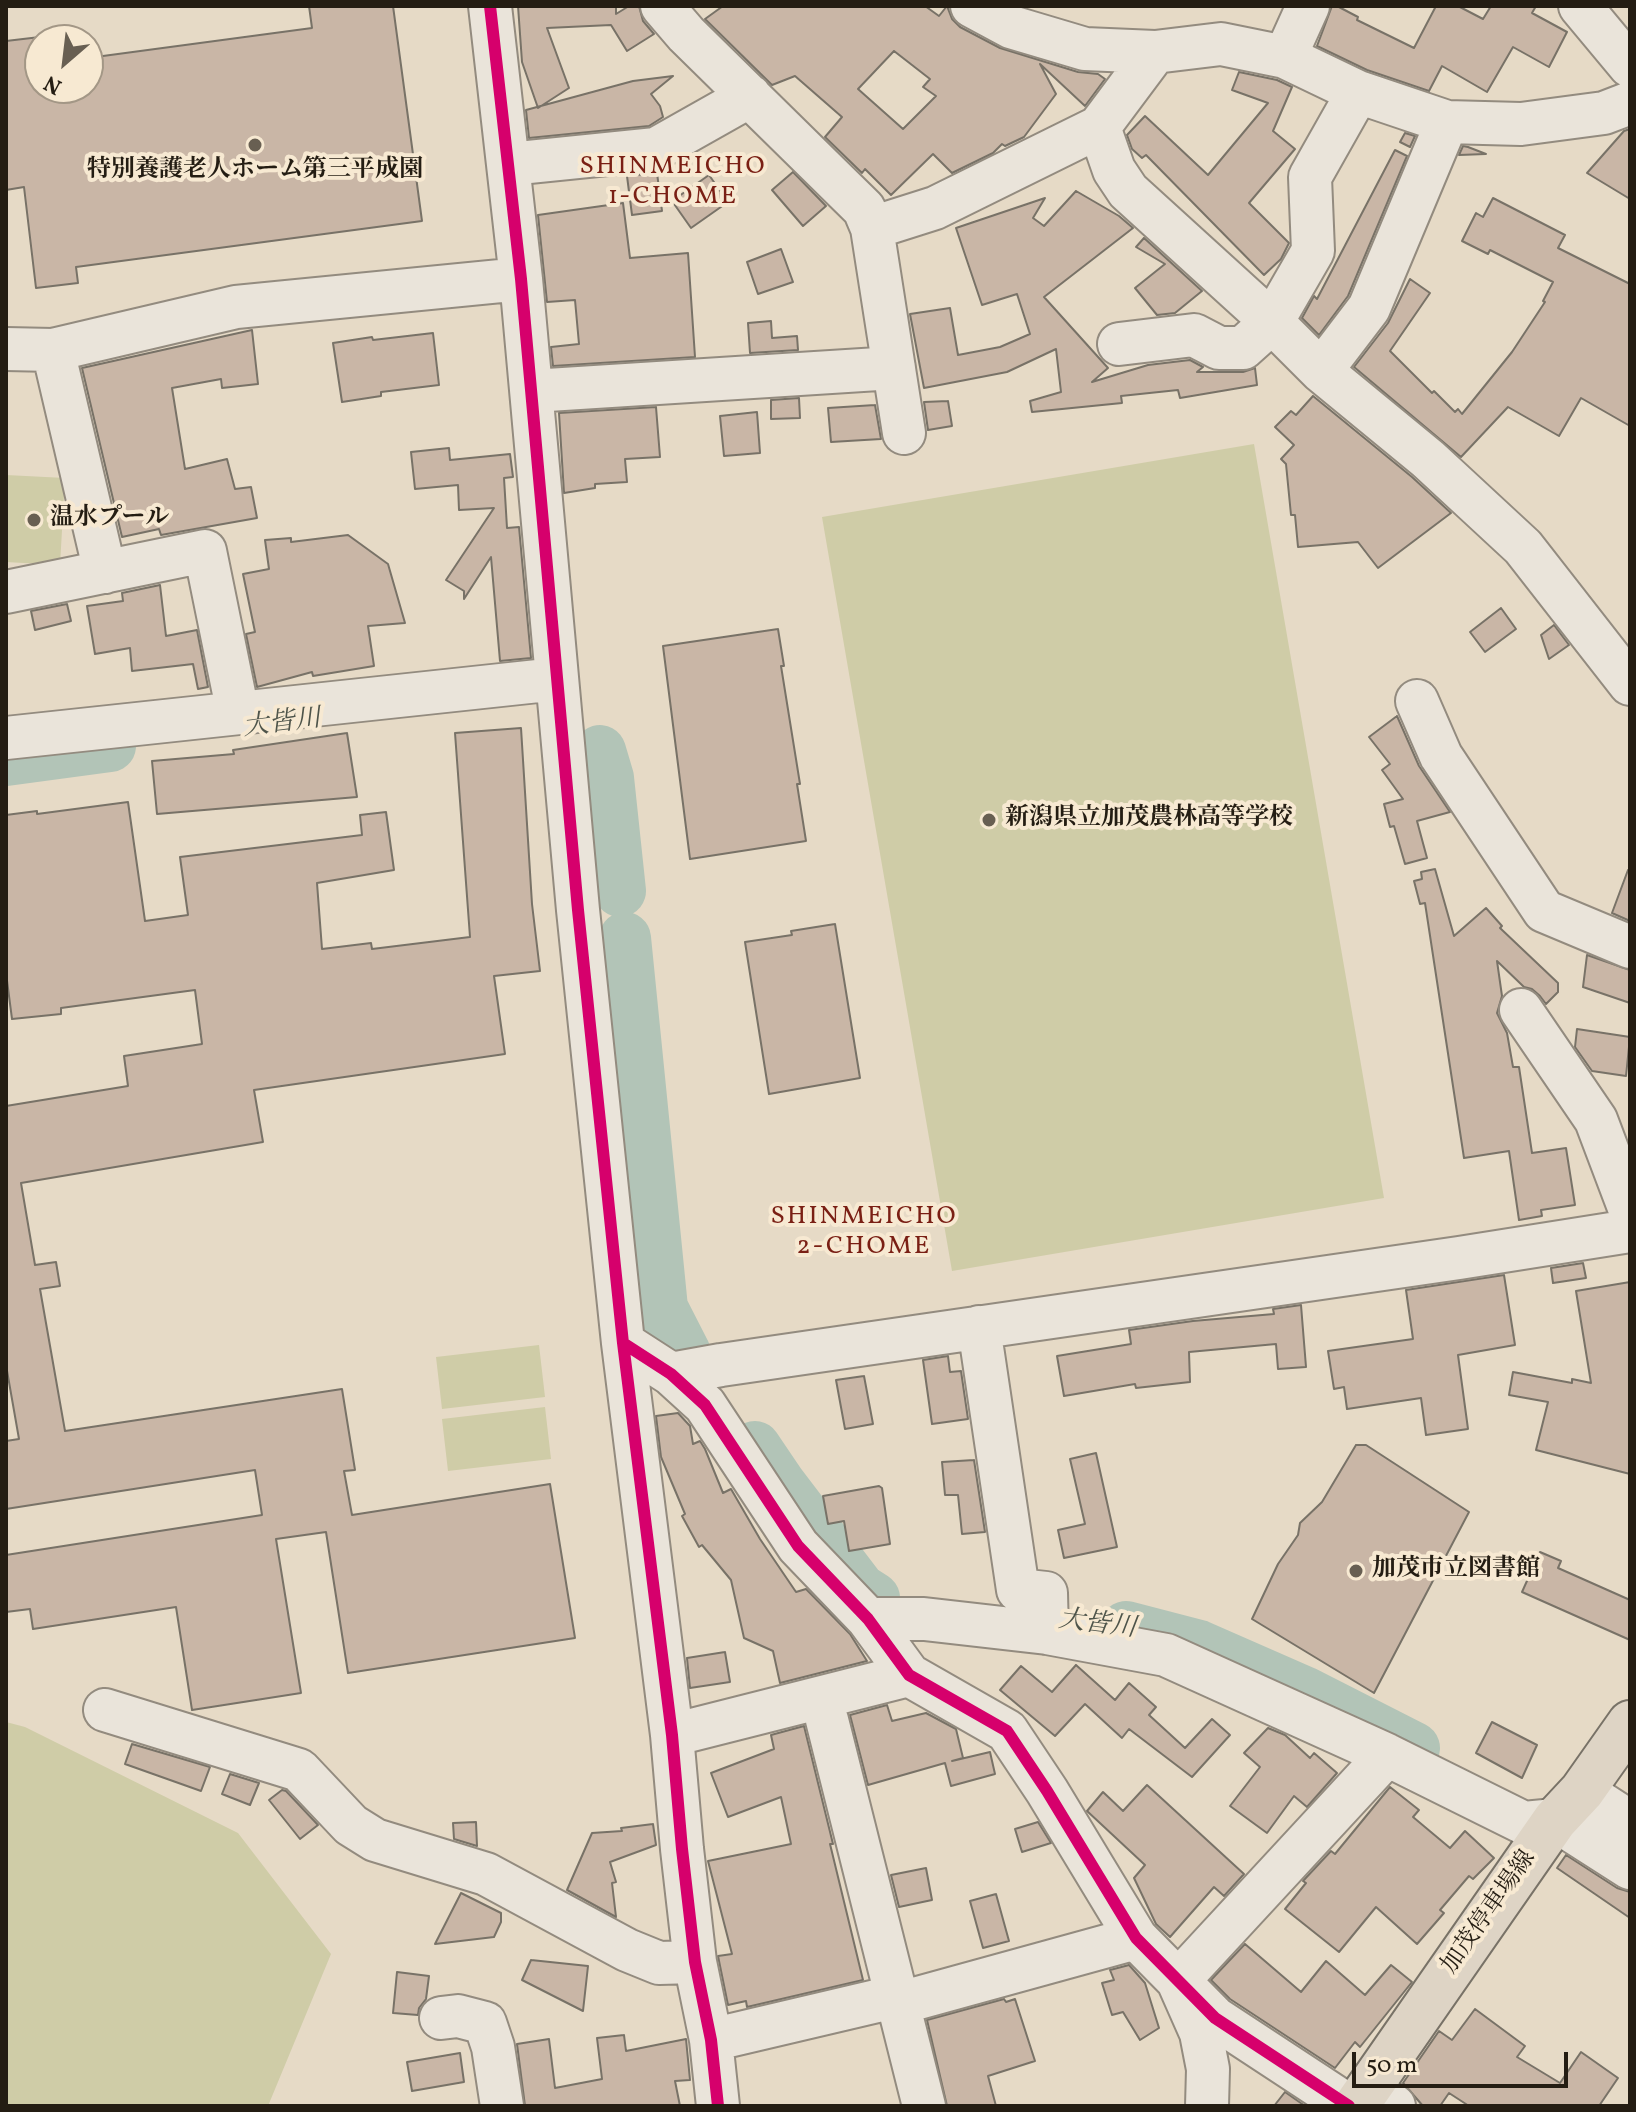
<!DOCTYPE html>
<html>
<head>
<meta charset="utf-8">
<style>
	body { margin:0 }
	#map { position:relative; width:1636px; height:2112px; overflow:hidden; background:#e6dac6; font-family:Vollkorn,serif }
	canvas { display:block }
	.frame { position:absolute; inset:0; border:8px solid #241d13; pointer-events:none }
	.north { position:absolute; left:24px; top:24px; width:80px; height:80px; box-sizing:border-box; background:#f7e9d2; border:2px solid #a39786; border-radius:50%; rotate:208deg; font-size:22px; font-weight:700; line-height:32px; text-align:center; color:#241d13 }
	.north::after { content:''; display:block; margin:auto; width:28px; height:36px; background:#685f52; clip-path:polygon(50% 0,100% 100%,50% 72%,0 100%) }
	.scale { position:absolute; left:1352px; top:2052px; width:216px; height:36px; box-sizing:border-box; border:4px solid #241d13; border-top:0; padding-left:10px; font-size:24px; line-height:28px; white-space:nowrap; color:#241d13; -webkit-text-stroke:6px #f7e9d2; paint-order:stroke }
</style>
</head>
<body>
<div id="map">
<canvas width="1636" height="2112"></canvas>
<div class="frame"></div>
<div class="north">N</div>
<div class="scale">50 m</div>
</div>
<script>
const ctx = document.querySelector('canvas').getContext('2d');
ctx.lineJoin = 'round';
function fillPath(path, color) { ctx.fillStyle = color; ctx.fill(path, 'evenodd'); }
const shape = rows => new Path2D(rows.map(r => 'M' + r).join(''));
function trace(path, color, width, dash) { ctx.strokeStyle = color; ctx.lineWidth = width; ctx.lineCap = dash ? 'butt' : 'round'; ctx.setLineDash(dash || []); ctx.stroke(path); }
function drawText(font, color, halo, rows, align = 'center') {
  ctx.font = font + ' Vollkorn,"Noto Serif JP",serif'; ctx.lineWidth = 8; ctx.setLineDash([]); ctx.textBaseline = 'middle'; ctx.strokeStyle = halo; ctx.fillStyle = color; for (const [text, x, y, turn = 0] of rows) {
    ctx.save(); ctx.translate(x, y); ctx.rotate((+turn || 0) * Math.PI / 180); ctx.textAlign = isNaN(turn) ? turn : align; if (halo) ctx.strokeText(text, 0, 0); ctx.fillText(text, 0, 0); ctx.restore();
  }
}
const green = shape([
	[1254,444,1384,1198,952,1271,822,517],
	[6,475,65,478,60,565,6,562],
	[539,1345,545,1397,442,1409,436,1357],
	[545,1407,551,1459,448,1471,442,1419],
	[6,1722,25,1727,238,1833,331,1954,268,2106,6,2106]
]);
const river = shape([
	[600,751,608,778,620,891],
	[6,760,110,746],
	[625,938,662,1308,685,1353],
	[755,1447,780,1484,860,1589,874,1598],
	[1126,1627,1199,1646,1304,1692,1414,1748]
]);
const building = shape([
	[309,6,393,6,422,221,76,267,78,283,36,288,24,187,6,190,6,41,40,37,40,88,88,88,88,58,312,28,309,6],
	[518,6,616,6,616,14,629,6,639,6,643,21,654,34,627,51,611,25,547,28,569,88,538,108,522,62,518,6],
	[723,6,925,6,939,16,947,6,952,19,960,27,1000,48,1078,72,1098,74,1105,79,1085,106,1040,64,1056,94,1024,137,1005,146,1002,144,993,153,952,173,933,154,891,195,865,169,862,173,825,137,842,117,795,76,772,85,705,19,723,6],
	[894,51,930,79,923,87,936,96,903,129,858,89,894,51],
	[1332,6,1337,6,1358,17,1357,20,1414,48,1436,6,1458,6,1483,19,1491,6,1536,6,1532,13,1567,32,1549,67,1513,47,1487,92,1442,66,1429,91,1367,70,1317,46,1332,6],
	[1239,72,1277,80,1292,87,1273,131,1295,149,1249,203,1289,243,1281,259,1264,275,1146,155,1142,158,1132,149,1127,135,1145,116,1208,175,1268,103,1232,90,1239,72],
	[673,76,651,94,660,106,663,117,649,126,529,138,526,110,633,81,673,76],
	[1630,129,1630,199,1587,173,1624,131,1630,129],
	[1405,133,1415,136,1410,147,1400,142,1405,133],
	[1463,146,1468,147,1486,154,1459,155,1463,146],
	[1395,150,1407,156,1348,296,1319,335,1302,318,1314,296,1317,299,1395,150],
	[793,172,826,206,803,226,772,190,793,172],
	[657,173,662,211,632,215,627,176,657,173],
	[709,175,728,202,691,228,672,201,709,175],
	[1076,191,1119,216,1133,228,1044,297,1108,368,1092,382,1148,365,1190,360,1203,367,1197,372,1243,372,1255,368,1257,385,1180,398,1178,390,1121,396,1122,403,1032,412,1030,401,1061,392,1056,349,1007,372,924,388,910,314,950,308,958,355,1000,347,1030,334,1017,294,982,305,956,228,1045,198,1033,218,1044,226,1076,191],
	[1493,198,1565,235,1558,248,1630,284,1630,426,1581,398,1559,436,1508,407,1461,457,1354,367,1388,323,1410,279,1430,293,1390,351,1432,393,1434,391,1455,412,1458,409,1462,414,1512,352,1545,302,1543,301,1553,282,1490,250,1488,254,1462,241,1476,213,1483,217,1493,198],
	[623,203,630,258,688,253,695,357,553,366,551,347,579,344,575,300,547,302,538,215,623,203],
	[1144,238,1202,291,1175,313,1157,315,1135,288,1165,264,1136,247,1144,238],
	[781,249,793,282,758,294,747,262,781,249],
	[771,321,772,338,797,336,798,350,750,353,748,323,771,321],
	[252,330,258,384,222,388,221,379,172,388,185,469,227,459,235,489,251,487,257,518,161,535,159,529,122,537,82,368,252,330],
	[433,333,439,385,381,392,381,396,342,402,333,343,372,337,373,340,433,333],
	[1313,396,1412,477,1451,513,1378,568,1358,542,1298,547,1295,515,1291,515,1286,464,1281,459,1294,445,1275,427,1291,411,1296,415,1313,396],
	[799,398,800,418,771,419,771,400,799,398],
	[948,401,952,426,928,430,924,402,948,401],
	[875,405,881,439,831,442,828,408,875,405],
	[656,407,660,457,625,459,627,482,595,484,595,488,564,493,559,413,656,407],
	[757,412,760,453,724,456,720,416,757,412],
	[449,448,450,460,510,454,513,477,504,478,507,528,519,527,531,658,500,661,491,557,464,599,464,591,446,580,494,508,459,510,458,485,415,489,411,452,449,448],
	[348,535,388,564,405,623,368,626,374,666,313,676,312,672,257,687,246,634,255,632,243,574,269,569,265,540,291,538,291,542,348,535],
	[160,585,166,636,197,630,208,687,198,689,193,664,132,671,130,648,95,654,87,606,123,601,122,593,160,585],
	[67,604,71,621,35,630,31,611,67,604],
	[1501,608,1516,629,1485,652,1470,632,1501,608],
	[1554,625,1569,645,1549,659,1541,635,1554,625],
	[778,629,784,666,781,666,800,784,797,784,806,841,690,859,663,646,778,629],
	[1397,716,1419,766,1450,812,1417,821,1427,858,1405,864,1394,826,1390,827,1384,804,1403,799,1382,770,1390,764,1369,737,1397,716],
	[521,728,532,904,540,971,494,976,505,1054,254,1090,263,1142,21,1183,35,1265,56,1262,60,1286,40,1289,65,1431,342,1389,355,1470,344,1471,352,1515,550,1484,575,1638,348,1673,326,1532,276,1539,301,1693,192,1710,176,1607,33,1629,30,1609,6,1612,6,1555,262,1515,255,1470,6,1509,6,1441,19,1439,6,1365,6,1106,128,1086,124,1056,202,1044,195,990,61,1008,61,1014,12,1019,6,973,6,815,37,811,37,814,128,802,145,921,188,915,180,857,362,835,360,815,386,812,394,870,317,883,322,949,371,943,372,949,470,937,455,733,521,728],
	[347,733,357,797,157,814,152,761,234,754,233,750,347,733],
	[1435,869,1454,936,1486,908,1502,926,1500,928,1558,983,1558,992,1546,1004,1540,996,1532,989,1524,987,1497,961,1502,996,1497,1013,1507,1033,1513,1067,1519,1067,1532,1153,1566,1148,1575,1205,1541,1210,1542,1216,1519,1220,1509,1151,1464,1158,1425,903,1420,904,1414,881,1422,879,1421,872,1435,869],
	[1628,870,1630,871,1630,921,1612,913,1628,870],
	[835,924,860,1078,769,1094,745,942,792,935,791,931,835,924],
	[1587,955,1630,970,1630,1003,1583,987,1587,955],
	[1577,1029,1630,1037,1626,1076,1592,1071,1575,1047,1577,1029],
	[1583,1263,1586,1278,1553,1283,1551,1268,1583,1263],
	[1504,1275,1515,1345,1458,1355,1468,1429,1426,1435,1421,1398,1347,1409,1344,1387,1334,1389,1328,1351,1413,1339,1406,1290,1504,1275],
	[1630,1282,1630,1474,1536,1450,1548,1402,1509,1395,1513,1372,1572,1383,1572,1379,1591,1383,1576,1291,1630,1282],
	[1301,1305,1306,1367,1278,1369,1276,1344,1189,1352,1190,1382,1136,1388,1135,1384,1064,1396,1057,1356,1131,1344,1129,1330,1193,1321,1274,1314,1273,1309,1301,1305],
	[948,1356,950,1372,961,1371,968,1419,932,1424,923,1360,948,1356],
	[864,1376,873,1424,845,1429,836,1380,864,1376],
	[678,1413,690,1426,693,1444,700,1441,705,1449,723,1493,731,1489,760,1539,796,1592,806,1589,850,1634,867,1661,780,1683,773,1651,744,1638,731,1580,702,1545,699,1547,682,1516,685,1514,661,1457,656,1416,678,1413],
	[1356,1445,1366,1445,1469,1512,1374,1693,1252,1619,1278,1564,1298,1535,1300,1523,1322,1502,1356,1445],
	[1096,1453,1117,1547,1064,1558,1058,1530,1085,1524,1070,1459,1096,1453],
	[974,1460,985,1532,962,1534,958,1495,945,1495,942,1462,974,1460],
	[879,1486,882,1488,890,1544,849,1551,844,1521,828,1524,823,1496,879,1486],
	[1540,1552,1561,1561,1558,1568,1630,1600,1630,1640,1522,1592,1540,1552],
	[725,1652,730,1682,690,1688,687,1658,725,1652],
	[1076,1665,1115,1700,1129,1683,1156,1707,1149,1715,1185,1748,1212,1719,1230,1735,1192,1777,1129,1729,1122,1738,1085,1704,1055,1736,1000,1690,1021,1666,1052,1692,1076,1665],
	[887,1705,892,1721,926,1713,956,1729,963,1758,952,1761,990,1752,995,1774,951,1786,945,1763,868,1785,850,1715,887,1705],
	[1492,1722,1537,1745,1522,1778,1476,1753,1492,1722],
	[804,1726,833,1844,830,1844,863,1980,747,2007,746,2001,728,2005,718,1956,732,1954,708,1861,791,1844,781,1797,728,1817,711,1773,774,1749,771,1735,804,1726],
	[1268,1728,1285,1735,1310,1758,1314,1753,1337,1773,1307,1807,1294,1796,1267,1833,1230,1806,1260,1767,1244,1753,1268,1728],
	[132,1744,210,1767,201,1791,125,1764,132,1744],
	[230,1774,259,1783,250,1805,222,1794,230,1774],
	[1147,1785,1244,1874,1224,1896,1214,1887,1170,1937,1156,1924,1134,1878,1145,1865,1087,1811,1103,1792,1123,1811,1147,1785],
	[1390,1787,1419,1810,1413,1817,1450,1848,1465,1831,1494,1858,1473,1879,1469,1876,1440,1910,1444,1913,1417,1944,1376,1907,1339,1952,1285,1909,1306,1883,1303,1881,1331,1851,1335,1854,1390,1787],
	[282,1790,286,1791,318,1825,300,1839,269,1800,282,1790],
	[476,1822,477,1846,454,1839,453,1823,476,1822],
	[1038,1822,1051,1843,1022,1852,1015,1829,1038,1822],
	[653,1824,656,1845,610,1862,616,1882,612,1883,616,1917,567,1890,592,1833,622,1831,621,1828,653,1824],
	[1566,1855,1617,1888,1630,1892,1630,1918,1557,1868,1566,1855],
	[926,1868,932,1900,899,1907,891,1875,926,1868],
	[461,1893,501,1913,501,1922,494,1937,435,1944,461,1893],
	[996,1894,1009,1941,983,1948,970,1901,996,1894],
	[1245,1944,1301,1992,1326,1961,1365,1995,1391,1965,1412,1982,1360,2047,1355,2042,1335,2068,1230,1999,1211,1980,1245,1944],
	[531,1960,588,1966,583,2011,522,1980,531,1960],
	[1129,1965,1145,1983,1159,2028,1140,2040,1123,2012,1112,2015,1102,1983,1114,1980,1110,1970,1129,1965],
	[397,1972,429,1976,426,1999,419,2008,418,2015,393,2013,397,1972],
	[1004,1999,1006,2002,1015,1999,1035,2061,988,2076,996,2106,947,2106,927,2020,1004,1999],
	[1475,2009,1525,2046,1517,2057,1560,2083,1581,2052,1618,2078,1599,2106,1469,2106,1449,2093,1440,2106,1423,2106,1403,2083,1439,2031,1452,2040,1475,2009],
	[624,2035,626,2051,686,2039,690,2080,675,2081,680,2106,525,2106,517,2044,549,2039,555,2088,602,2079,597,2038,624,2035],
	[460,2053,464,2082,412,2091,407,2062,460,2053],
	[1285,2092,1305,2106,1274,2106,1285,2092]
]);
const minor = shape([
	[490,6,521,279,578,910,623,1343,672,1735,682,1849,695,1962,711,2040,718,2106],
	[662,6,686,34,864,209,872,228,904,433],
	[972,6,1011,27,1085,49,1155,52,1221,44,1285,57,1358,92,1447,122,1521,124,1604,113,1630,103],
	[1580,6,1630,66],
	[1285,57,1308,6],
	[1099,127,1114,170,1128,191,1272,322,1321,371,1428,459,1523,547,1630,684],
	[509,164,656,149,750,96],
	[872,228,935,208,1099,127,1155,52],
	[1119,344,1194,335,1219,348,1243,348,1272,322,1313,251,1310,177,1358,92],
	[6,349,53,350,236,307,521,279],
	[53,350,105,572],
	[1321,371,1369,308,1447,122],
	[532,391,894,368],
	[6,592,205,551,238,713],
	[1417,701,1441,756,1544,911,1630,947],
	[6,738,557,679],
	[1521,1010,1596,1120,1630,1210],
	[979,1327,1018,1590,1046,1593,1047,1633],
	[623,1343,671,1374,705,1405,798,1546,868,1619,909,1675,1007,1731,1047,1791,1136,1938,1215,2018,1349,2106],
	[671,1374,721,1365,1459,1258,1630,1231],
	[868,1619,924,1619,1047,1633,1166,1655,1387,1755,1524,1823,1555,1820,1630,1868],
	[105,1710,299,1770,351,1825,375,1840,486,1874,627,1950,659,1963,695,1962],
	[827,1720,924,2106],
	[672,1735,909,1675],
	[1582,1791,1630,1822],
	[900,2003,1136,1938],
	[441,2018,458,2016,485,2023,493,2047,502,2106],
	[711,2040,898,1996],
	[1368,2088,1394,2106],
	[1207,2106,1208,2069,1201,2033,1178,1981,1387,1755]
]);
const major = shape([
	[1356,2106,1555,1820,1582,1791,1630,1723]
]);
const cycleway = shape([
	[490,6,521,279,578,910,623,1343,672,1735,682,1849,695,1962,711,2040,718,2106],
	[623,1343,671,1374,705,1405,798,1546,868,1619,909,1675,1007,1731,1047,1791,1136,1938,1215,2018,1349,2106]
]);
const markers = [
	[255,145,8,"#685f52"],
	[34,520,8,"#685f52"],
	[989,820,8,"#685f52"],
	[1356,1571,8,"#685f52"]
];
const poiNames = [
	["特別養護老人ホーム第三平成園",255,172,"center"],
	["温水プール",50,520],
	["新潟県立加茂農林高等学校",1005,820],
	["加茂市立図書館",1372,1571]
];
const streetNames = [
	["加茂停車場線",1490,1913,-55]
];
const neighbourhoodNames = [
	["SHINMEICHO",673,168],
	["1-CHOME",673,198],
	["SHINMEICHO",864,1218],
	["2-CHOME",864,1248]
];
const waterNames = [
	["大皆川",282,725,-7],
	["大皆川",1097,1626,7]
];
fillPath(green, '#cfcca7');
trace(river, '#b2c4b7', 52);
fillPath(building, '#c9b6a6');
trace(building, '#787267', 2);
trace(minor, '#938b7f', 46);
trace(major, '#787267', 48);
trace(minor, '#eae4da', 42);
trace(major, '#ded4c5', 44);
trace(cycleway, '#d6006c', 12);
for (const [x, y, r, color] of markers) { const dot = new Path2D(); dot.arc(x, y, r, 0, 2 * Math.PI); ctx.fillStyle = color; ctx.fill(dot); trace(dot, '#f7e9d2', 3); }
drawText('bold 24px', '#241d13', '#f7e9d2', poiNames, 'left');
drawText('24px', '#241d13', '#f7e9d2', streetNames);
ctx.letterSpacing = '2px';
drawText('26px', '#7a1f14', '#f7e9d2', neighbourhoodNames);
ctx.letterSpacing = '0px';
drawText('italic 26px', '#4e544a', '#f7e9d2', waterNames);
</script>
</body>
</html>
